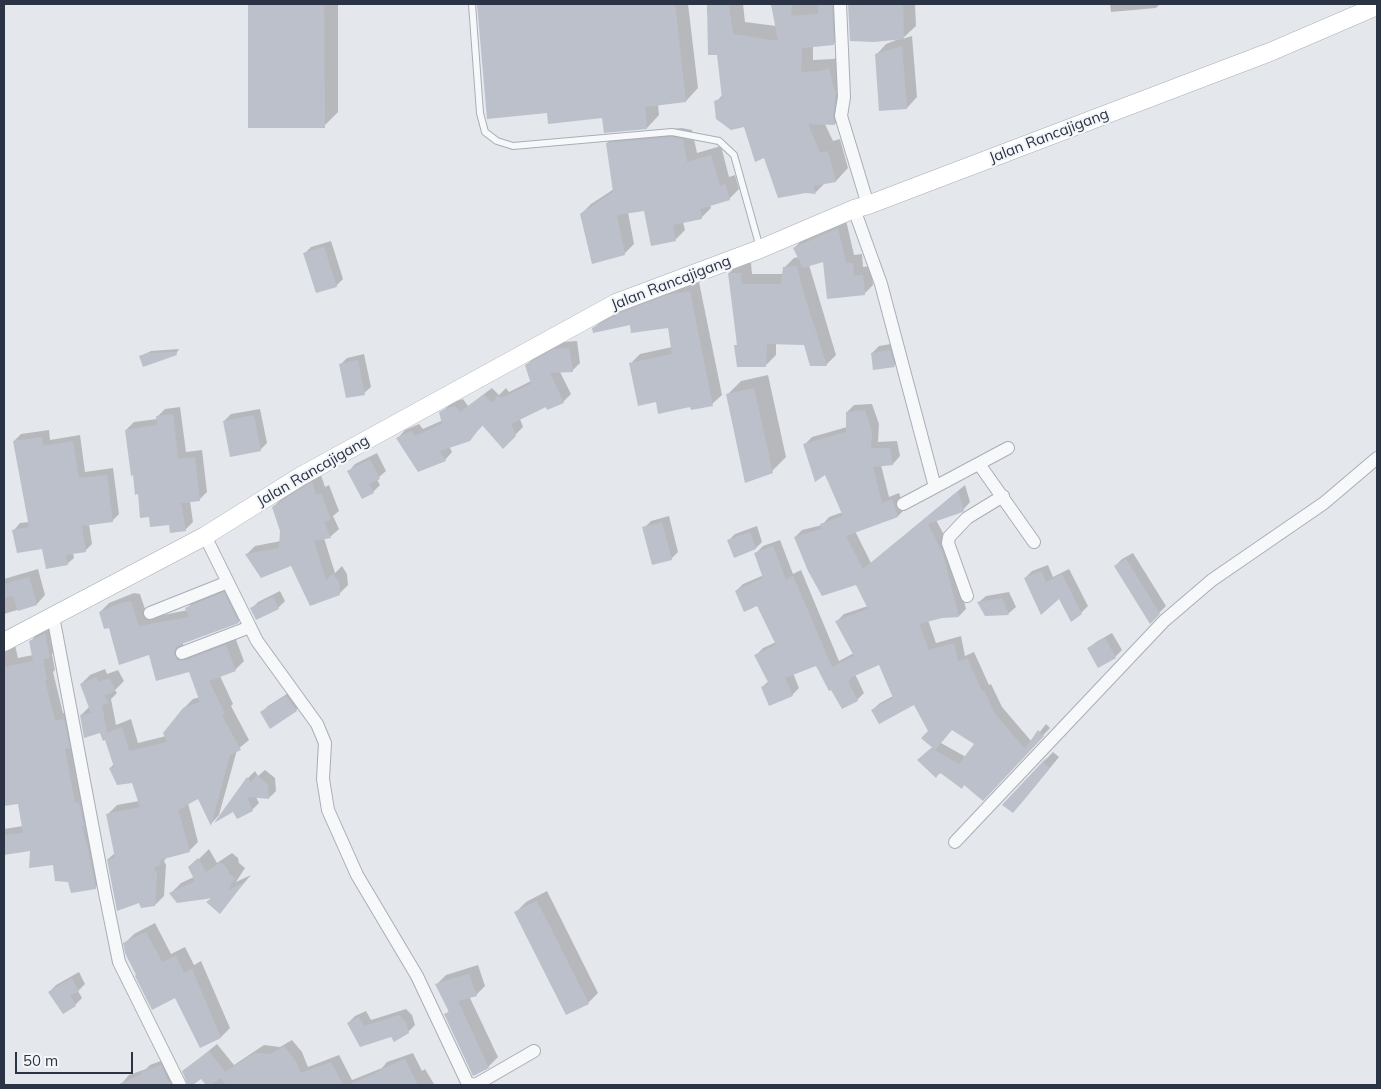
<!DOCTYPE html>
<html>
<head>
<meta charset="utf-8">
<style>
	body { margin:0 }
	#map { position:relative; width:1381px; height:1089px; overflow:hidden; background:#e4e7ec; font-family:Mulish,sans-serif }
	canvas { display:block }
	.frame { position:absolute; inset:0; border:5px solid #2b3445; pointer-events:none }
	.scale { position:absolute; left:15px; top:1052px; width:118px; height:22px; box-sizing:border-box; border:2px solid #2b3445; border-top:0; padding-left:6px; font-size:15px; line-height:18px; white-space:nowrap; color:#2b3445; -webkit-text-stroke:4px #f4f6f9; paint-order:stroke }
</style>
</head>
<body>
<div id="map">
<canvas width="1381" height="1089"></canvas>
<div class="frame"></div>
<div class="scale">50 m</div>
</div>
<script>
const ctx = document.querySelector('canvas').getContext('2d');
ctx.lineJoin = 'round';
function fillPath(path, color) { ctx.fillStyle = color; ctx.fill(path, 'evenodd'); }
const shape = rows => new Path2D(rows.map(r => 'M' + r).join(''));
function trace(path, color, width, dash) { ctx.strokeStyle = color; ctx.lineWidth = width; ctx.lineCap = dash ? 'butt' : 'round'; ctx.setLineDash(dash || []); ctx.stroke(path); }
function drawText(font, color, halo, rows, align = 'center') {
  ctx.font = font + ' Mulish,sans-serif'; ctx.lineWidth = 4.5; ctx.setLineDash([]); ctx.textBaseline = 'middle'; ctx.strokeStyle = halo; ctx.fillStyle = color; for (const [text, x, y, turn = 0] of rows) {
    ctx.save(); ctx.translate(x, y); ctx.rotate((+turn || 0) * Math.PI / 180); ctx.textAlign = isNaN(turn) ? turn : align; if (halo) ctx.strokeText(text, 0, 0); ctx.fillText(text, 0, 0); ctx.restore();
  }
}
const shadow = shape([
	[249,4,338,4,338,112,324,126,249,126],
	[478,4,688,4,698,88,686,101,658,104,659,115,647,128,605,132,603,117,548,112,488,117],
	[707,4,743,4,745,22,776,26,771,4,845,4,846,31,833,44,813,46,813,60,833,59,842,56,847,111,835,124,825,124,833,141,840,139,848,168,836,181,826,182,816,192,806,192,765,156,745,125,716,102,723,94,718,54,709,14,707,14],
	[849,4,915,4,916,26,902,39,912,36,917,97,907,108,876,55,886,44,901,38,851,39],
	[1110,4,1160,4,1156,8,1111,12],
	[682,128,692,130,697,153,721,146,729,177,735,175,739,189,729,199,710,205,711,208,701,218,683,222,685,230,675,240,645,209,628,212,634,244,624,254,581,214,591,204,614,189,607,143,617,134],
	[846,220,854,255,862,254,863,267,871,266,873,285,864,294,824,260,809,265,836,355,826,365,805,343,776,343,776,355,765,366,736,346,738,344,729,273,739,263,751,263,752,274,783,274,784,268,794,258,799,257,794,248,803,239],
	[331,241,343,279,336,286,304,254,311,247],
	[699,282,722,395,712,404,691,405,657,400,630,364,640,354,672,347,669,327,631,323,593,329,603,319,631,303,678,286],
	[577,341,580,363,572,371,560,372,571,394,563,402,546,406,520,419,523,427,503,447,483,425,469,440,449,446,452,452,445,460,398,438,405,430,419,424,423,429,443,420,440,413,453,402,463,399,468,406,492,388,499,395,506,388,509,392,531,381,526,365,534,358,563,342],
	[897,343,901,359,894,365,872,353,879,346],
	[179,349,176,354,141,356,151,351],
	[364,354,371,387,364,393,340,365,347,358],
	[768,375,786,457,772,471,727,395,741,381],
	[872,404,879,424,878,442,897,441,900,456,893,464,881,465,889,497,899,493,905,509,898,516,855,531,871,563,965,485,970,502,963,510,936,520,950,546,966,609,959,616,941,617,928,620,936,643,961,636,965,656,974,652,989,685,991,684,1002,707,1032,742,1046,724,1050,728,983,799,965,784,962,787,941,772,936,777,926,753,933,747,930,731,915,703,872,710,880,703,893,696,880,663,855,674,864,693,857,700,817,664,793,673,799,688,792,695,762,687,769,681,756,655,763,648,776,642,758,604,736,591,743,584,764,575,756,553,763,546,780,540,793,574,801,570,839,661,854,653,837,621,844,614,868,606,857,583,795,537,802,530,822,525,829,517,843,512,826,473,805,444,812,437,847,427,847,412,854,405],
	[952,729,976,744,966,757,941,743],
	[180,407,186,452,202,450,207,492,199,500,190,501,193,522,185,530,150,516,139,493,126,430,134,422,157,419,157,417,165,409],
	[260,409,267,443,260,450,224,421,231,414],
	[49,430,50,440,80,435,85,472,113,468,119,514,112,521,89,524,92,544,85,551,73,553,74,558,67,564,43,547,14,530,20,523,29,522,14,441,21,434],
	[377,453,386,471,377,479,380,485,373,492,349,471,355,464],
	[321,475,325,487,329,485,339,511,333,516,339,529,330,537,324,538,335,573,342,566,347,574,348,585,339,594,292,564,247,554,255,546,281,541,281,531,273,507,282,498],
	[669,516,678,552,671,559,644,528,651,521],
	[757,526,762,542,756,548,728,541,735,534],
	[1133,553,1166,606,1150,622,1115,566,1122,559],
	[1048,565,1053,577,1069,569,1088,606,1081,613,1059,597,1025,578,1032,571],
	[38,569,45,595,37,604,4,614,4,579],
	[233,584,247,613,238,622,183,642,183,646,186,651,235,637,244,661,235,670,220,676,233,704,231,706,249,740,237,750,219,815,211,824,198,797,188,803,198,842,189,851,168,856,164,861,166,865,164,896,155,905,139,901,108,859,115,853,108,814,117,805,139,801,133,782,110,768,114,764,106,739,100,731,81,715,90,706,81,684,90,675,105,669,107,674,118,670,124,681,115,690,117,693,111,699,116,725,131,719,138,743,166,736,184,708,193,699,200,697,190,671,149,654,110,627,100,612,109,603,134,593,140,594,148,618,188,610,187,608,196,599],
	[280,591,285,601,278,608,251,609,258,602],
	[1009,592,1016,607,1009,613,986,615,979,602,986,596],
	[51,628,56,650,52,654,55,670,53,672,63,713,72,711,104,879,95,888,69,881,54,863,31,849,4,854,4,829,23,826,19,803,4,805,4,652,15,645,18,658,33,655,31,641,37,634],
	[1112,633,1122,650,1115,657,1099,666,1089,648,1096,642],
	[293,690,303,704,296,710,261,713,268,706],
	[1053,752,1059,757,1023,801,1012,812,1003,804],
	[265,770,275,778,276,791,269,798,256,797,259,803,252,810,234,810,219,819,248,778,255,771,258,776],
	[209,849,217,863,232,853,238,858,239,863,245,868,236,882,251,875,219,912,207,902,212,897,170,894,181,883,194,877,190,868],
	[547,891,598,993,588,1003,516,912,526,902],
	[155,923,171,954,185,947,194,965,201,961,230,1028,221,1037,201,1046,176,996,125,943,134,934],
	[478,965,485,986,476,995,469,996,498,1057,488,1067,475,1075,446,1014,449,1011,437,984,446,975],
	[79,972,85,984,78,991,82,998,75,1005,49,992,56,985],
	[406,1009,412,1015,415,1025,408,1032,392,1036,348,1023,355,1016,366,1011,371,1020],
	[292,1040,302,1052,308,1067,339,1055,352,1080,382,1068,387,1062,413,1053,422,1071,425,1069,434,1084,207,1085,201,1078,190,1085,184,1071,217,1044,234,1065,264,1045,280,1047],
	[169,1058,181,1081,186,1085,123,1085,122,1083,129,1075,146,1069,150,1065]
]);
const building = shape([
	[248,4,324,4,325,128,248,128],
	[477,4,675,4,686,102,645,107,647,129,604,133,602,118,548,124,547,113,487,119],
	[707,4,729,4,733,34,778,41,771,4,792,4,791,16,818,14,818,4,832,4,834,45,802,48,801,72,820,71,829,68,834,90,836,90,833,115,835,125,808,124,820,153,828,151,836,182,813,186,816,194,806,193,778,198,764,158,755,162,744,127,731,130,716,119,714,101,722,98,717,55,708,55],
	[848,4,903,4,904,39,874,42,850,41],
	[902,46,907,109,879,111,875,54],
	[672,137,683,139,687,162,711,155,720,186,725,184,730,200,700,209,702,219,673,225,676,241,651,246,644,211,617,215,625,255,592,264,580,214,613,192,606,143],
	[838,228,846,263,853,263,854,276,863,275,865,295,827,299,823,262,803,268,793,248],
	[324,247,337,287,316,293,303,253],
	[797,266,802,288,827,366,810,366,804,345,767,344,766,367,737,367,734,345,737,345,728,273,741,273,742,284,781,284,783,267],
	[690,291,713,406,691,410,690,407,658,414,656,402,638,406,629,363,672,354,668,328,631,333,630,325,593,333,592,328,620,313,667,295],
	[569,348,573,372,550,373,564,403,547,410,546,407,511,424,516,436,503,449,482,425,470,441,440,451,446,461,418,472,396,438,411,431,415,436,442,424,439,412,445,409,455,406,460,412,484,395,492,403,498,395,501,398,531,384,525,365,554,349],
	[890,350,895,367,873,370,871,353],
	[176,352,177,355,143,367,139,356,147,353],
	[358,360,365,395,346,398,339,364],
	[754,388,773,473,745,483,726,394],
	[865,410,872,432,871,448,890,448,893,465,873,467,882,503,892,499,898,517,846,536,863,569,958,491,964,511,960,513,928,524,943,554,959,617,942,618,919,624,929,650,954,643,958,662,967,658,982,691,984,690,995,714,1025,749,1038,730,1044,736,983,801,964,785,962,789,939,772,936,778,917,760,931,748,959,764,974,744,952,730,935,750,921,738,928,731,914,705,879,724,871,710,893,698,879,665,850,678,851,679,848,681,858,701,842,709,831,690,829,691,816,666,785,678,793,696,769,706,761,687,769,684,754,655,776,645,757,606,744,612,735,591,763,578,754,553,773,546,786,580,793,576,832,667,854,656,835,621,868,609,856,585,822,596,808,571,794,537,822,529,820,524,843,516,825,475,815,482,803,444,846,432,846,412],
	[173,414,178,459,195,457,200,501,181,503,186,531,170,533,169,525,150,527,149,517,140,518,138,494,135,495,133,475,131,476,125,430,157,425,156,416],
	[254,415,261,451,230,457,223,421],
	[42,437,43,446,73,441,79,478,107,475,113,522,82,526,86,552,66,555,68,565,46,569,42,549,17,553,12,530,29,527,13,441],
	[370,459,380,479,369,484,374,493,362,499,347,471],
	[312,482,316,495,321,493,331,520,324,522,331,538,314,541,326,581,333,573,339,583,340,595,310,606,291,566,261,578,245,554,279,548,280,531,272,507],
	[662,522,672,560,652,565,642,527],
	[750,532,756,549,734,558,727,540],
	[1126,559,1160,614,1150,624,1114,566],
	[1041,571,1046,582,1062,574,1082,614,1071,622,1059,599,1041,615,1024,578],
	[29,577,37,605,18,611,13,596,4,598,4,584],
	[224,592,239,623,179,645,175,648,174,655,177,660,184,661,226,645,236,671,209,681,225,714,222,716,241,750,230,755,211,826,198,799,178,810,190,852,160,860,161,865,154,867,157,875,155,906,141,908,139,903,117,911,107,859,115,858,106,814,140,807,132,783,117,785,109,768,114,767,105,740,103,741,100,733,84,738,80,715,91,713,80,684,96,677,98,682,109,678,113,684,115,691,104,696,109,703,102,705,107,733,122,727,129,751,167,742,163,733,183,708,200,702,189,672,156,681,149,655,119,665,109,628,104,629,99,612,124,602,131,602,139,626,189,617,185,608],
	[273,597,279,609,256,620,250,608],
	[1002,598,1009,615,985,616,977,602],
	[45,634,50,658,33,661,29,641],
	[1105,638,1116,658,1098,668,1087,648],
	[43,659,47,680,45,680,55,721,64,719,70,748,65,749,75,803,79,802,84,826,82,826,88,849,96,889,71,893,68,882,55,881,53,865,29,868,30,851,4,855,4,835,23,833,18,804,4,806,4,667],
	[286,696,297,711,270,729,260,712],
	[1047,757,1043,763,1050,768,1013,813,1002,805],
	[257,775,268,785,269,799,247,797,253,811,237,819,233,812,214,823,247,777,251,782],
	[198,858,206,872,221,862,228,869,229,874,235,878,228,890,244,883,220,914,206,902,213,898,177,903,169,893,195,881,188,867],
	[537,901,589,1004,566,1015,514,912],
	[146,932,162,962,176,956,184,973,192,969,221,1038,200,1048,175,998,152,1010,135,976,136,975,125,953,123,943],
	[469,974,477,996,458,1001,489,1068,473,1076,444,1014,449,1012,435,984],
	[72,978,79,992,70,995,76,1006,63,1014,48,992],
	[399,1015,406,1022,409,1033,394,1042,391,1037,360,1047,347,1023,359,1017,364,1026],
	[284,1046,295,1060,301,1073,331,1062,343,1085,226,1085,221,1078,211,1085,206,1085,201,1079,193,1085,188,1085,182,1071,209,1051,225,1072,255,1053,271,1054],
	[405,1059,418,1085,348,1085,379,1072,378,1070],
	[161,1065,168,1082,169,1081,171,1085,117,1085,142,1074,141,1072]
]);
const lane = shape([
	[472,4,480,113,485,132,497,141,513,146,672,132,719,141,734,155,760,248]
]);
const street = shape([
	[840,4,844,97,841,116,868,205],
	[854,209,881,284,935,487,903,504],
	[979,464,1034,542],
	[935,487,1008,448],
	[205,536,257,641,317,724,325,743,323,779,328,810,357,875,417,976,467,1082,472,1085,477,1084,534,1051],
	[967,596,948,543,949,537,967,518,1003,496],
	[150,613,228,582],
	[53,616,105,893,119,962,180,1085],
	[182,653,250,627],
	[955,842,1164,621,1212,580,1324,503,1377,458]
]);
const secondary = shape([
	[4,642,205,536,301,476,616,303,760,249,854,209,868,205,1270,52,1377,6]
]);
const streetNames = [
	["Jalan Rancajigang",1049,136,-21],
	["Jalan Rancajigang",671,283,-21],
	["Jalan Rancajigang",313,471,-30]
];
fillPath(shadow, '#0003');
fillPath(building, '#bbc0ca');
trace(lane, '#a9aeb7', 8);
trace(street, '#a9aeb7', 14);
trace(secondary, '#a9aeb7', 19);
trace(lane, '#f7f8fa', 6);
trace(street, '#f7f8fa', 12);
trace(secondary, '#fff', 18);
drawText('15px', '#2b3445', '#f4f6f9', streetNames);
</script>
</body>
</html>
